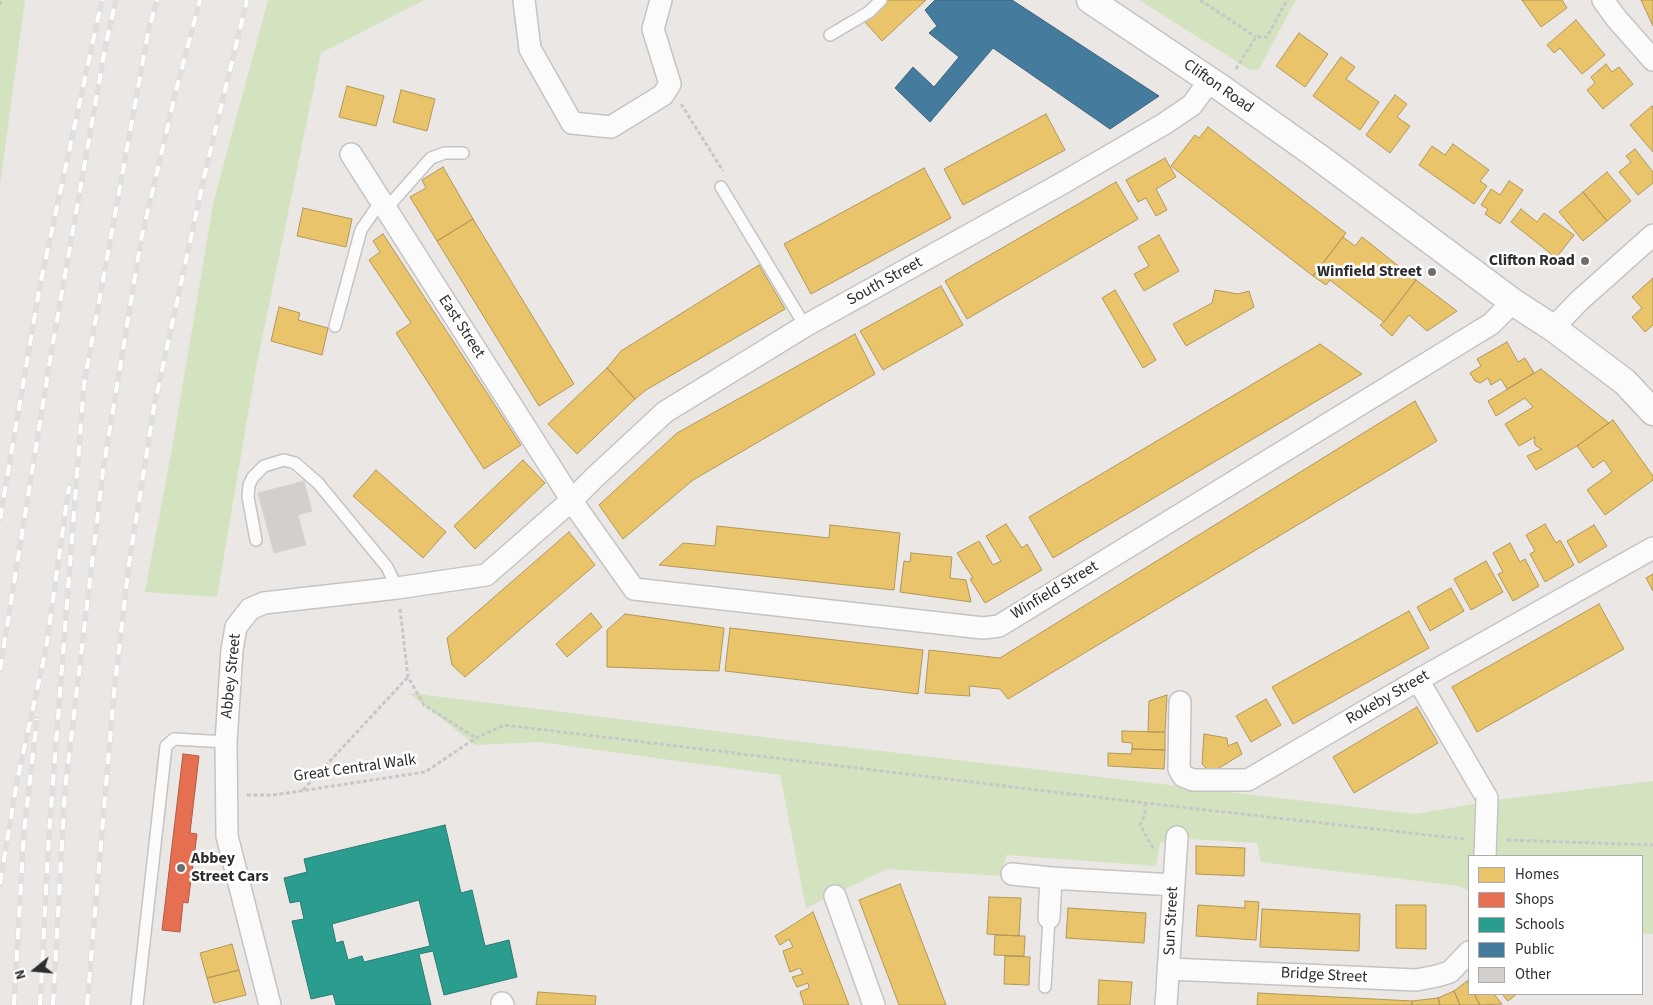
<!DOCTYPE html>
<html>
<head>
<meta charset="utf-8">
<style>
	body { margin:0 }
	#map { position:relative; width:1653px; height:1005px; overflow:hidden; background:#ebe7e4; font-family:"Source Sans 3",sans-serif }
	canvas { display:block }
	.legend { position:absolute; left:1468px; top:855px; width:175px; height:140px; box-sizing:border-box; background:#fff; border:1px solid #ababab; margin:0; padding:6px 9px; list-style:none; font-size:15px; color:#2d2d2d }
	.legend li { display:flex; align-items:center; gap:10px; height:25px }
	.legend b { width:25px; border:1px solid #ababab }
	.north { position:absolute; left:10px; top:945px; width:50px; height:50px; -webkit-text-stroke:4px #fff; paint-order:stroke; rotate:253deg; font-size:14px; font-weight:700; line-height:20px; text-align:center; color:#2d2d2d }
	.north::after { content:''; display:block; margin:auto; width:18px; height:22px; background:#2d2d2d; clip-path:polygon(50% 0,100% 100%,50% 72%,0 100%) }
</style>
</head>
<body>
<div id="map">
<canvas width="1653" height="1005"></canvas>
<ul class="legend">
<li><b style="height:14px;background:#e9c46a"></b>Homes</li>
<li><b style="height:14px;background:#e76f51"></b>Shops</li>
<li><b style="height:14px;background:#2a9d8f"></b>Schools</li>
<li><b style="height:14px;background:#457b9d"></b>Public</li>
<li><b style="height:14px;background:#d2cfcd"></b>Other</li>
</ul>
<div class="north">N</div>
</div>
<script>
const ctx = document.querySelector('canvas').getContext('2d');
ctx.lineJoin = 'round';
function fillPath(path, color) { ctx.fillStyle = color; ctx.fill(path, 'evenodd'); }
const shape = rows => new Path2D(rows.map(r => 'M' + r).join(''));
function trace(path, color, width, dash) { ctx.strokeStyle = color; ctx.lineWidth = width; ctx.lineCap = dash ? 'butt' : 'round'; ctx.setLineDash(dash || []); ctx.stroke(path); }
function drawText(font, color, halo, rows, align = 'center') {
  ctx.font = font + ' "Source Sans 3",sans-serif'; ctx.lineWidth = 5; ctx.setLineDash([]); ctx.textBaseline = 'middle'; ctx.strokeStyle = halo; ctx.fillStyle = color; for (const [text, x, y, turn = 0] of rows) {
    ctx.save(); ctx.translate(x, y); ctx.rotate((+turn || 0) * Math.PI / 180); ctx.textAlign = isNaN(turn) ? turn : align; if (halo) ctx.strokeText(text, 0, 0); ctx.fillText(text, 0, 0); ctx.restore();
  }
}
const green = shape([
	[0,0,25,0,0,185],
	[268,0,424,0,321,53,255,373,217,597,145,592,173,443,213,204],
	[1139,0,1296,0,1259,69,1250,70],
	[409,693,796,741,1415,814,1503,799,1653,781,1653,934,1642,933,1642,856,1469,856,1469,891,1459,886,1261,862,1257,843,1189,839,1160,843,1156,866,1006,855,1003,876,887,869,806,908,780,775,539,742,475,745]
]);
const homes = shape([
	[888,0,926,0,882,41,865,22,888,0],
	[1522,0,1562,0,1567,8,1541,27,1522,0],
	[1641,0,1653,0,1653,26,1641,0],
	[1576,20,1605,55,1582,74,1560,48,1554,53,1547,45,1576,20],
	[1299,33,1328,54,1305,87,1276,66,1299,33],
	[1341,57,1355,67,1346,79,1379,102,1360,130,1313,96,1341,57],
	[1606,64,1612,72,1619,67,1633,84,1603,109,1587,90,1595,83,1591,77,1606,64],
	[347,86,384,96,376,126,339,117,347,86],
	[401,90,435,99,427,131,393,122,401,90],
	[1395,95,1407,104,1397,117,1410,126,1390,153,1366,135,1395,95],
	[1652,106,1653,107,1653,152,1630,125,1652,106],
	[1046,114,1065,150,963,205,944,169,1046,114],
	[1208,127,1346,233,1313,276,1171,166,1195,135,1199,138,1208,127],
	[1453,144,1489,170,1480,181,1487,186,1474,204,1419,165,1432,146,1445,155,1453,144],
	[1635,149,1653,172,1653,183,1638,195,1619,172,1631,162,1626,156,1635,149],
	[1165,158,1176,177,1156,189,1167,210,1156,216,1146,198,1138,202,1126,180,1165,158],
	[443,167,473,219,437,241,410,197,426,188,422,180,443,167],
	[924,168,951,218,811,294,784,244,924,168],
	[1607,172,1631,201,1607,221,1583,192,1607,172],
	[1509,181,1523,190,1500,224,1485,214,1488,209,1481,205,1491,189,1500,195,1509,181],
	[1116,182,1138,219,967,319,945,281,1116,182],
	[1583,192,1607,221,1583,241,1559,212,1583,192],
	[303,208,352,219,346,247,297,236,303,208],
	[1521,209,1537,222,1544,213,1574,235,1556,258,1511,222,1521,209],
	[473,219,574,384,539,406,437,241,473,219],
	[383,234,521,445,484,469,396,333,411,323,369,260,380,252,373,241,383,234],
	[1159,235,1179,271,1144,291,1134,274,1149,266,1138,247,1159,235],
	[1343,237,1355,246,1362,237,1416,280,1384,322,1330,280,1326,285,1313,276,1343,237],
	[759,265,785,309,646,390,635,399,607,368,621,351,759,265],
	[1653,278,1653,325,1645,332,1632,317,1642,308,1632,297,1653,278],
	[1416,280,1457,311,1427,331,1409,315,1392,336,1380,325,1384,322,1416,280],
	[941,286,963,325,883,370,860,331,941,286],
	[1115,290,1156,360,1143,368,1102,298,1115,290],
	[1215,290,1238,294,1249,291,1254,307,1186,346,1173,324,1212,303,1215,290],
	[279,307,300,313,298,320,328,328,322,355,271,341,279,307],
	[855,334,875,374,693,480,623,539,599,505,677,433,855,334],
	[1507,342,1518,362,1525,358,1534,373,1507,389,1501,379,1491,385,1488,378,1480,383,1475,381,1470,373,1481,366,1477,359,1507,342],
	[1320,344,1362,374,1053,558,1029,517,1320,344],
	[607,368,635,399,577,454,548,424,607,368],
	[1541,369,1609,423,1577,446,1536,470,1527,456,1542,449,1536,446,1534,442,1535,437,1519,446,1505,424,1533,407,1525,398,1496,416,1488,401,1541,369],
	[1415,401,1437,441,1008,699,1000,689,969,686,970,696,925,693,929,650,1000,658,1415,401],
	[1613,420,1653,476,1653,480,1605,515,1587,490,1612,472,1604,460,1593,468,1577,446,1613,420],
	[523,460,545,483,475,549,454,526,523,460],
	[376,470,446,532,423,558,353,496,376,470],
	[1006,524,1022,548,1027,544,1042,570,985,603,970,579,973,578,957,553,979,541,993,565,1001,561,986,536,1006,524],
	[1545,524,1556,543,1560,540,1574,565,1545,582,1530,554,1535,551,1526,535,1545,524],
	[830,525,900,533,894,590,659,565,683,543,715,546,717,526,829,538,830,525],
	[1594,525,1607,546,1579,563,1567,541,1594,525],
	[569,532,595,565,465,677,452,665,447,638,569,532],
	[1510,543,1520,562,1525,559,1539,586,1513,601,1498,574,1503,572,1493,553,1510,543],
	[911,553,952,557,950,578,966,580,971,602,900,592,904,561,910,562,911,553],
	[1486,561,1503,592,1471,610,1454,579,1486,561],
	[1653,574,1653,591,1646,578,1653,574],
	[1451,588,1464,611,1430,631,1417,607,1451,588],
	[1599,604,1624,649,1477,732,1452,687,1599,604],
	[1409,611,1429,648,1293,724,1272,687,1409,611],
	[591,613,602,627,567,657,556,644,591,613],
	[625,614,724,628,719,671,607,667,607,630,625,614],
	[730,628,923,650,918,694,725,671,730,628],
	[1167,695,1165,732,1148,732,1149,701,1167,695],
	[1266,699,1281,725,1251,742,1236,716,1266,699],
	[1417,707,1438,743,1354,793,1333,757,1417,707],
	[1122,731,1165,732,1165,750,1132,749,1132,743,1122,742,1122,731],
	[1204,734,1227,738,1228,746,1237,742,1242,754,1211,773,1202,764,1204,734],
	[1132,749,1165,750,1164,769,1108,766,1108,753,1131,754,1132,749],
	[1196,846,1245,848,1244,876,1196,874,1196,846],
	[900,884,946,1005,899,1005,859,900,900,884],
	[989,897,1021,898,1019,936,987,934,989,897],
	[1245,901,1259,902,1256,940,1196,936,1198,905,1245,908,1245,901],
	[1396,905,1426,905,1426,949,1396,948,1396,905],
	[1068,908,1146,913,1144,943,1066,938,1068,908],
	[1262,909,1360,914,1359,951,1260,947,1262,909],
	[813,912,849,1005,804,1005,800,992,809,988,808,983,797,987,792,977,803,974,800,968,790,972,783,951,793,947,789,939,780,945,775,936,813,912],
	[995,935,1025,936,1024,956,994,955,995,935],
	[232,944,239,970,207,978,200,953,232,944],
	[1005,956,1030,957,1029,985,1004,984,1005,956],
	[239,970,246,995,214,1003,207,978,239,970],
	[1099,980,1132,982,1130,1005,1098,1005,1099,980],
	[1467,981,1469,985,1469,994,1474,994,1480,1005,1460,1005,1454,991,1467,981],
	[1454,991,1460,1005,1440,1005,1438,998,1454,991],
	[538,992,596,996,595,1005,536,1005,538,992],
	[1258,993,1412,1001,1412,1005,1257,1005,1258,993],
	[1474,994,1494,994,1502,1004,1480,1005,1474,994],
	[1502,994,1517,994,1508,1001,1502,994],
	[1438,998,1440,1005,1412,1005,1412,1001,1438,998]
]);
const shops = shape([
	[183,754,199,756,190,833,197,834,188,903,183,902,180,932,162,930,183,754]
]);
const schools = shape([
	[445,825,461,893,472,890,485,946,509,940,517,977,444,995,433,951,419,954,431,1005,336,1005,333,994,311,999,292,921,304,919,300,901,290,903,284,878,307,872,304,859,445,825],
	[419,900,430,946,364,962,362,956,348,960,343,941,336,943,332,924,419,900]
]);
const public = shape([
	[935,0,1012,0,1159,96,1110,129,993,48,930,122,895,88,913,67,934,87,959,57,929,33,937,26,925,10,935,0]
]);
const building = shape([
	[304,481,312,511,298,515,306,545,274,553,258,493,304,481]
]);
const path = shape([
	[1200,0,1256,37],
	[0,5,1,0],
	[1236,69,1256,37,1267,37,1287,0],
	[681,104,723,171],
	[400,609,408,677,424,705,476,738],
	[303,790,408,677],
	[247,795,274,795,425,772,476,738,504,725,1145,803,1464,839],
	[1145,803,1145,813,1140,825,1154,850],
	[1507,840,1653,845]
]);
const service = shape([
	[830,35,869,12,881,0],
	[721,187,805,326],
	[386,209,431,158,445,153,463,153],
	[335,326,361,230,381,201],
	[256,540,248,497,249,485,253,477,264,466,284,460,295,463,318,483,387,567,397,588],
	[1045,987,1049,918],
	[137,1005,166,746,174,739,226,742]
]);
const minor = shape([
	[524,0,530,49,572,123,611,127,663,95,670,84,653,29,661,0],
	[1603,0,1616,18,1653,60],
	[351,154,578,510,634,589,983,628,999,626,1491,324,1513,302],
	[1553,328,1579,301,1653,235],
	[1418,680,1487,798],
	[1180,702,1179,769,1183,776,1193,780,1248,780,1418,680,1653,548],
	[1012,874,1051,878,1174,885],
	[835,896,874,1005],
	[1049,918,1051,878],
	[1170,969,1416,980,1437,976,1450,972,1469,952],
	[502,1003,503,1005],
	[270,1005,227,836,226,742,232,650,236,627,250,609,264,603,397,588,486,575,572,500,595,477,665,412,805,326,1061,184,1164,124,1192,105,1210,80],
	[1166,1005,1177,837]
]);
const tertiary = shape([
	[1090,0,1224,90,1317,156,1513,302,1553,328,1625,382,1653,412]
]);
const rail = shape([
	[0,519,40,285,102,0],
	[0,670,50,360,106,43,116,0],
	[0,884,17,781,46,649,69,486],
	[14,1005,24,832,37,719],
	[40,1005,49,834,84,384,148,33,157,0],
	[53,1005,65,790,103,471,141,240,176,91,200,0],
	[87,1005,114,693,129,564,154,407,205,173,247,0]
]);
const minorBridge = shape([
	[1485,856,1487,798]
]);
const markers = [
	[1585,261,5,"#706e6d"],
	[1432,272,5,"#706e6d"],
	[181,868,5,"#706e6d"]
];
const streetNames = [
	["Clifton Road",1218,87,35],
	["South Street",885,282,-29],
	["East Street",461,327,57],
	["Winfield Street",1055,591,-31],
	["Abbey Street",232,676,-84],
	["Rokeby Street",1388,698,-30],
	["Great Central Walk",355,769,-8],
	["Sun Street",1172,921,-87],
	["Bridge Street",1324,976,3]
];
const poiNames = [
	["Clifton Road",1575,261],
	["Winfield Street",1422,272],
	["Abbey",191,859,"left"],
	["Street Cars",191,877,"left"]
];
fillPath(green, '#d4e3bf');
fillPath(homes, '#e9c46a');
trace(homes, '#b19758', 1);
fillPath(shops, '#e76f51');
trace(shops, '#af5b46', 1);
fillPath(schools, '#2a9d8f');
trace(schools, '#2b7b72', 1);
fillPath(public, '#457b9d');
trace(public, '#3e647b', 1);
fillPath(building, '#d2cfcd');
trace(building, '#d6d2d0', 1);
trace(service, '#c5c4c4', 14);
trace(minor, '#c5c4c4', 24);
trace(tertiary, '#c5c4c4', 29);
trace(path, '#c8c7c7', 3, [4, 2.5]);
trace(service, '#fcfbfb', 11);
trace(minor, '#fcfbfb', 21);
trace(tertiary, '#fcfbfb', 26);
trace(rail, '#dfdfe0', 5.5);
trace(rail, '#fff', 4, [11]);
trace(minorBridge, '#c5c4c4', 24, []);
trace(minorBridge, '#fcfbfb', 21);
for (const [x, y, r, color] of markers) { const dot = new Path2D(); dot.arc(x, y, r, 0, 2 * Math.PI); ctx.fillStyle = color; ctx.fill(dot); trace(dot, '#fff', 2); }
drawText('16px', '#2d2d2d', '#fff', streetNames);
drawText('bold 16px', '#2d2d2d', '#fff', poiNames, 'right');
</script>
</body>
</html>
